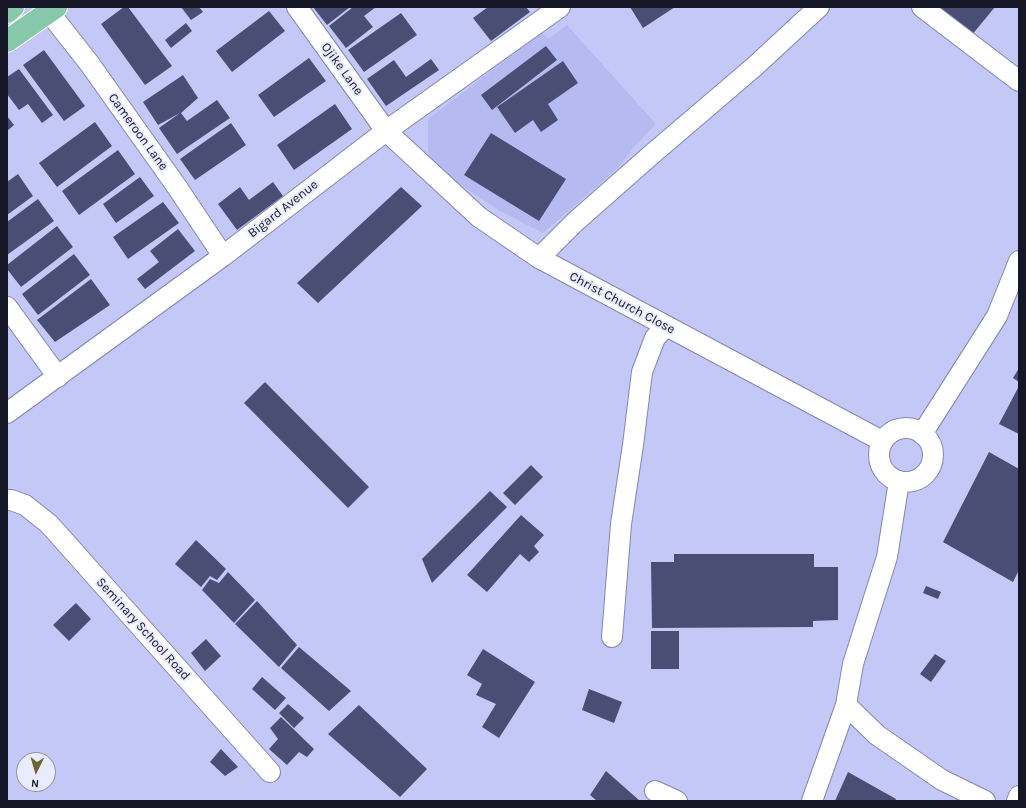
<!DOCTYPE html>
<html>
<head>
<meta charset="utf-8">
<style>
	body { margin:0 }
	#map { position:relative; width:1026px; height:808px; overflow:hidden; background:#c3c8f6; font-family:Karla,sans-serif }
	canvas { display:block }
	.frame { position:absolute; inset:0; border:8px solid #151727; pointer-events:none }
	.north { position:absolute; left:16px; top:752px; width:40px; height:40px; box-sizing:border-box; background:#e9ebfe; border:1px solid #9496a8; border-radius:50%; rotate:185deg; font-size:11px; font-weight:700; line-height:16px; text-align:center; color:#151727 }
	.north::after { content:''; display:block; margin:auto; width:14px; height:18px; background:#6e6532; clip-path:polygon(50% 0,100% 100%,50% 72%,0 100%) }
</style>
</head>
<body>
<div id="map">
<canvas width="1026" height="808"></canvas>
<div class="frame"></div>
<div class="north">N</div>
</div>
<script>
const ctx = document.querySelector('canvas').getContext('2d');
ctx.lineJoin = 'round';
function fillPath(path, color) { ctx.fillStyle = color; ctx.fill(path, 'evenodd'); }
const shape = rows => new Path2D(rows.map(r => 'M' + r).join(''));
function trace(path, color, width, dash) { ctx.strokeStyle = color; ctx.lineWidth = width; ctx.lineCap = dash ? 'butt' : 'round'; ctx.setLineDash(dash || []); ctx.stroke(path); }
function drawText(font, color, halo, rows, align = 'center') {
  ctx.font = font + ' Karla,sans-serif'; ctx.lineWidth = 4; ctx.setLineDash([]); ctx.textBaseline = 'middle'; ctx.strokeStyle = halo; ctx.fillStyle = color; for (const [text, x, y, turn = 0] of rows) {
    ctx.save(); ctx.translate(x, y); ctx.rotate((+turn || 0) * Math.PI / 180); ctx.textAlign = isNaN(turn) ? turn : align; if (halo) ctx.strokeText(text, 0, 0); ctx.fillText(text, 0, 0); ctx.restore();
  }
}
const built = shape([
	[567,25,656,124,634,147,618,168,543,233,500,211,428,163,428,119,542,32,548,39]
]);
const building = shape([
	[124,7,128,7,172,66,145,85,101,24],
	[181,7,199,7,203,12,191,20],
	[313,7,350,7,327,25],
	[353,7,376,7,364,16,373,27,346,48,329,26],
	[488,7,526,7,530,12,491,41,473,18],
	[630,7,675,7,643,28],
	[934,7,995,7,971,36],
	[269,11,285,31,232,72,216,51],
	[401,13,417,35,364,72,348,50],
	[186,23,192,31,171,48,165,40],
	[546,46,557,60,492,110,481,95],
	[44,50,85,106,64,121,23,65],
	[309,58,326,81,274,117,258,95],
	[431,59,439,70,386,106,367,79,394,60,406,77],
	[563,61,578,83,548,104,558,120,541,132,533,120,515,133,497,107],
	[19,69,53,115,42,123,28,104,19,110,7,94,7,77],
	[183,75,198,98,181,113,187,121,217,100,230,118,177,154,159,128,180,113,158,125,143,102],
	[335,104,352,129,294,170,277,145],
	[7,116,14,125,7,131],
	[95,122,112,146,57,187,39,163],
	[231,123,246,145,195,180,180,159],
	[491,133,566,179,539,221,464,175],
	[118,150,135,174,79,215,62,191],
	[18,174,33,196,7,215,7,182],
	[140,177,154,196,116,223,103,204],
	[273,182,283,196,237,230,218,204,240,187,249,200],
	[401,187,422,206,318,303,297,283],
	[38,199,54,221,7,255,7,222],
	[163,202,179,223,128,259,113,237],
	[57,226,73,247,21,287,7,269,7,265],
	[178,229,195,251,145,289,137,279,159,262,150,251],
	[74,254,90,275,38,315,22,294],
	[91,279,110,305,55,342,37,320],
	[1019,368,1019,382,1013,378],
	[265,382,369,487,348,508,244,403],
	[1019,386,1019,434,999,424],
	[989,452,1019,469,1019,570,1013,582,943,542],
	[531,465,543,477,515,505,503,493],
	[490,491,507,507,432,583,422,559],
	[521,515,544,535,534,546,539,552,529,562,520,554,487,592,467,575],
	[196,540,226,569,217,580,210,576,201,587,175,564],
	[674,554,814,554,814,567,838,567,838,620,813,621,813,627,652,628,651,562,674,562],
	[228,572,255,600,234,623,202,590,210,579,219,583],
	[926,586,941,592,938,599,923,593],
	[257,601,297,645,279,667,235,624],
	[76,603,91,619,69,641,53,625],
	[651,631,679,631,679,669,651,669],
	[206,639,221,656,205,671,191,653],
	[299,647,351,691,329,711,281,668],
	[483,649,535,682,499,738,482,727,496,704,476,695,482,684,467,675],
	[935,654,946,661,931,682,920,674],
	[262,677,286,698,275,710,252,689],
	[589,689,622,702,614,723,582,710],
	[288,704,304,718,294,728,279,713],
	[359,705,427,769,400,797,328,734],
	[281,717,314,749,307,757,299,752,287,765,269,749,278,739,270,728],
	[221,749,238,767,225,776,210,762],
	[606,771,640,801,597,801,590,795],
	[848,772,896,799,895,801,835,801]
]);
const street = shape([
	[45,7,89,63,177,187,223,256],
	[297,7,386,131,479,217,539,258,882,441],
	[922,7,1019,81],
	[539,258,575,222,651,155,754,67,819,7],
	[7,307,58,377],
	[7,413,223,256,386,131,560,7],
	'879 455a27 27 0 1 1 54 0a27 27 0 1 1-54 0Z',
	[922,434,997,316,1019,261],
	[7,500,11,500,25,505,49,524,270,772],
	[612,637,621,524,633,445,642,372,655,338,665,327],
	[846,705,877,735,942,780,985,801],
	[655,791,677,801],
	[812,801,846,705,853,664,887,557,899,481],
	[1017,801,1019,796]
]);
const primary = shape([
	[7,12,13,7],
	[7,41,56,7]
]);
const streetNames = [
	["Ojike Lane",342,69,54],
	["Cameroon Lane",138,132,54],
	["Bigard Avenue",283,209,-38],
	["Christ Church Close",622,303,28],
	["Seminary School Road",143,629,48]
];
fillPath(built, '#b5bbf0');
fillPath(building, '#4a4d74');
trace(street, '#8287b2', 22);
trace(primary, '#fff', 24);
trace(street, '#fff', 20);
trace(primary, '#88c8aa', 22);
drawText('13px', '#151727', '#e9ebfe', streetNames);
</script>
</body>
</html>
